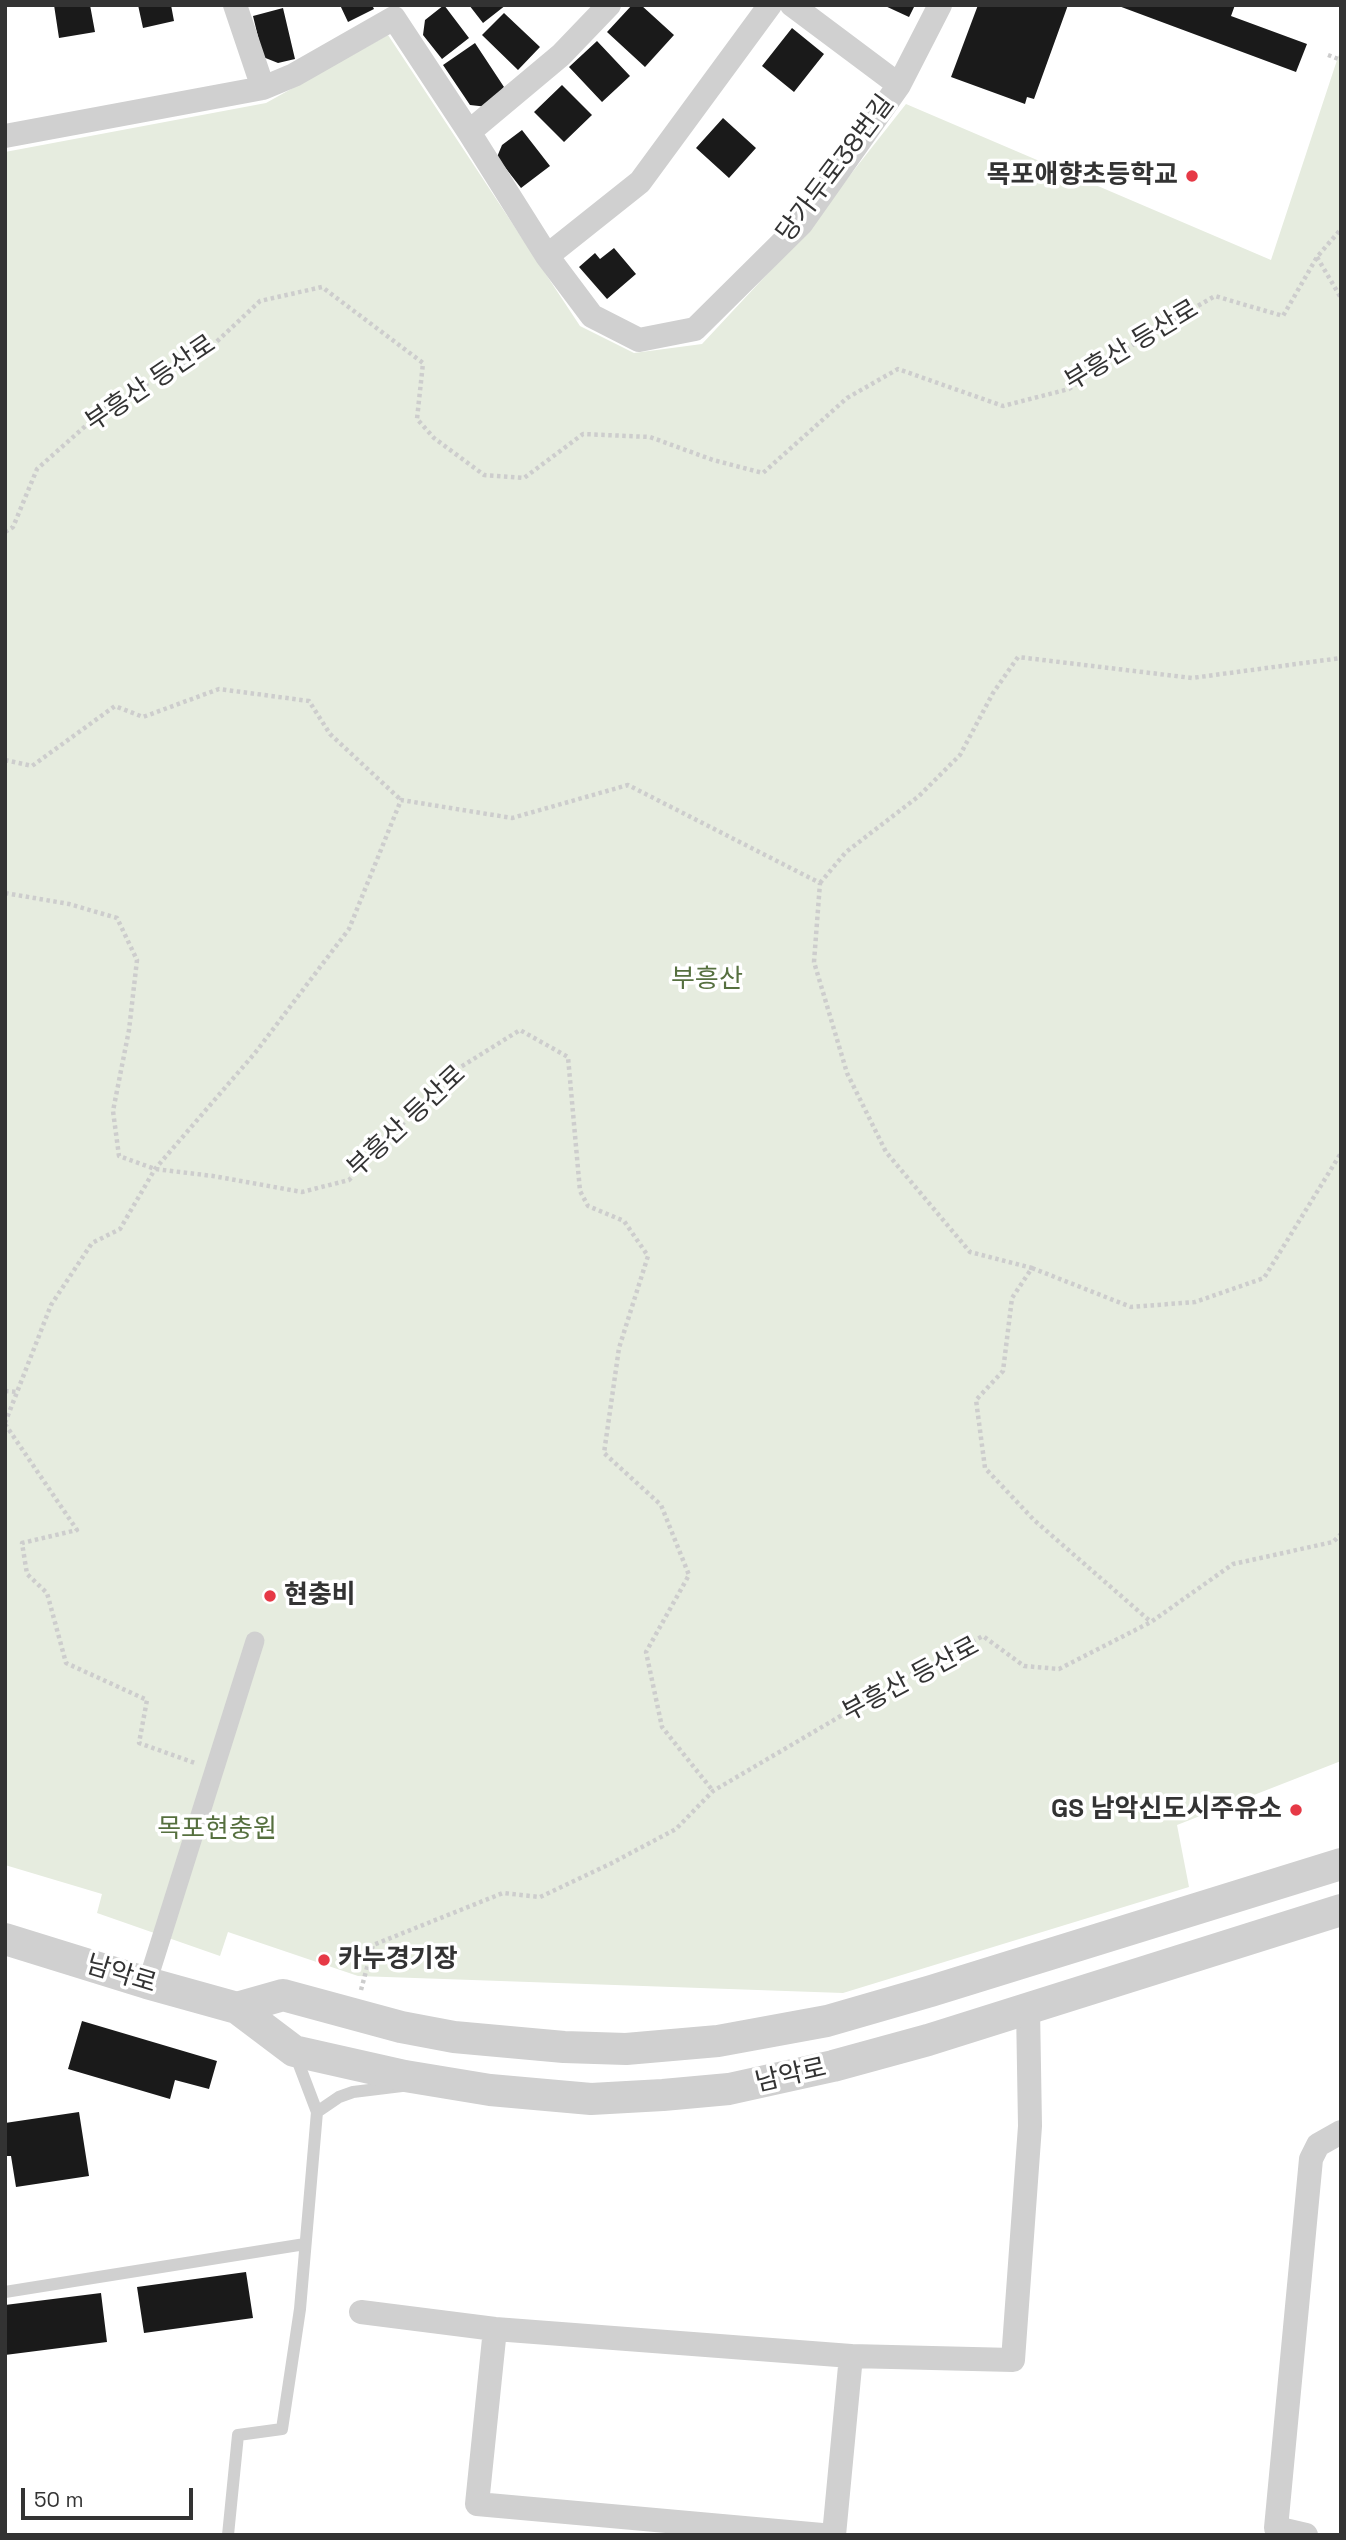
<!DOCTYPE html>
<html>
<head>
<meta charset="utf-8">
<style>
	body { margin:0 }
	#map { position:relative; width:1346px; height:2540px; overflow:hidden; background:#fff; font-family:"Space Grotesk",sans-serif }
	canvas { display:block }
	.frame { position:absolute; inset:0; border:7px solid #333; pointer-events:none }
	.scale { position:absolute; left:21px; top:2488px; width:172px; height:32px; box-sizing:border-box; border:4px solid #333; border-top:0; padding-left:9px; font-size:21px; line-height:24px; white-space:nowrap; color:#333; -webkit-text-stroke:5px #fff; paint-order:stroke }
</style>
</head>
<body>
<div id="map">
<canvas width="1346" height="2540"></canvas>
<div class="frame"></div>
<div class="scale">50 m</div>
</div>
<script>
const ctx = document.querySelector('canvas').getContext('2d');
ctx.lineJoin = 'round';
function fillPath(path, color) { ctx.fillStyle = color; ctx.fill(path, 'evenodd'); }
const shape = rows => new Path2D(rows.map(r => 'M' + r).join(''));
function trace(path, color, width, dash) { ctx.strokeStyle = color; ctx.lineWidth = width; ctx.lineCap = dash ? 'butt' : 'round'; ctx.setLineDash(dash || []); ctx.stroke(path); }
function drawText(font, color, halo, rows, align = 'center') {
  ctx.font = font + ' "Space Grotesk","Noto Sans KR",sans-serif'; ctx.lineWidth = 7; ctx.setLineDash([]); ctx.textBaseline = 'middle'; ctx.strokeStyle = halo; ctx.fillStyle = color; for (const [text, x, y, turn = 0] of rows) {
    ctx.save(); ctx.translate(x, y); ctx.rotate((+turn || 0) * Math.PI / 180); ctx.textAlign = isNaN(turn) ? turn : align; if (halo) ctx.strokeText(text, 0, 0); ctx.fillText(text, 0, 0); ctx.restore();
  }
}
const green = shape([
	[388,35,580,326,634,353,702,344,799,240,906,104,1271,260,1341,48,1341,1761,1177,1825,1189,1887,843,1993,358,1976,228,1932,220,1956,97,1913,102,1894,5,1865,5,152,266,103]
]);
const building = shape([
	[54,5,90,5,95,32,59,38],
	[138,5,171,5,174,21,143,28],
	[340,5,372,5,374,9,348,22],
	[444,5,469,38,442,59,423,35,425,20],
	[469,5,506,5,483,23],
	[632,5,641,5,674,35,645,67,607,32],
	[883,5,915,5,909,17],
	[978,5,1068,5,1034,99,1027,97,1025,104,951,77],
	[1116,5,1235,5,1231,16,1307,44,1296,72],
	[283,8,295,59,278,63,263,57,253,16],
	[504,13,540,47,518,70,482,35],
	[792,28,824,54,794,92,762,66],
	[597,41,630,76,602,102,569,67],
	[475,43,504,87,488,107,470,105,443,65],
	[562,85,592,115,564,142,534,112],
	[723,118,756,148,729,178,696,148],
	[522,130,550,166,521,188,497,157,502,145],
	[614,248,636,274,607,299,579,267,595,253,600,259],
	[82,2021,217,2061,209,2089,175,2080,170,2099,68,2069],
	[79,2112,89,2176,16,2187,11,2156,5,2156,5,2123],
	[246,2272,253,2318,144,2333,137,2287],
	[101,2293,107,2342,5,2355,5,2305]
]);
const path = shape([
	[1328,55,1341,60],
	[1317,257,1341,298],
	[5,532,13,527,37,469,108,406,211,347,260,301,322,287,423,363,417,419,434,438,484,475,524,478,583,434,650,437,713,460,763,473,847,398,898,369,1003,406,1069,389,1144,337,1215,296,1283,316,1317,257,1341,229],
	[5,760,32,766,115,706,143,717,219,689,309,701,330,734,401,800],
	[820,883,846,852,919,796,960,755,993,693,1018,657,1192,678,1341,658],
	[5,893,69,904,117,918,137,960,129,1030,113,1111,119,1156,155,1169,213,1176,302,1192,349,1180,451,1073,520,1030,568,1057,580,1191,588,1206,624,1221,648,1256,619,1348,604,1453,661,1505,689,1575,646,1652,662,1727,713,1791],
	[1032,1268,1131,1307,1195,1302,1264,1278,1341,1153],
	[5,1391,17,1392],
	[5,1423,51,1305,92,1243,120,1229,155,1169,255,1053,349,929,401,800,512,818,628,785,820,883,814,962,847,1073,886,1152,970,1252,1032,1268,1012,1298,1003,1371,976,1400,985,1468,1034,1520,1151,1622],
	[5,1424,77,1530,22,1543,27,1574,47,1593,66,1663,147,1700,139,1743,195,1763],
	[361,1990,373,1945,503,1893,540,1897,610,1864,676,1829,713,1791,919,1670,983,1636,1024,1666,1059,1669,1151,1622,1233,1564,1333,1542,1341,1534]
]);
const service = shape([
	[295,2054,317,2112,339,2097,353,2092,402,2086],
	[5,2292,305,2244],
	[228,2535,238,2435,282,2429,300,2309,317,2112]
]);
const pedestrian = shape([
	[147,1983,255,1641]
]);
const minor = shape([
	[792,5,899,85],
	[263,88,294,75,394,18,469,132,547,256,592,316,639,340,695,329,801,224,899,85,940,5],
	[469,132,561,55,609,5],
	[5,136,263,88,235,5],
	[547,256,640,182,770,5],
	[361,2312,495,2329,851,2356,1013,2360,1030,2126,1028,2008],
	[495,2329,477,2504,822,2535],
	[834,2535,851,2356],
	[1306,2535,1276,2528,1311,2159,1318,2145,1341,2132]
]);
const tertiary = shape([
	[5,1939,147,1983,237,2008,294,2051,405,2076,490,2090,591,2099,663,2095,729,2089,833,2066,928,2040,1341,1910],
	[237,2008,283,1995,401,2027,454,2037,564,2047,626,2049,718,2041,827,2021,931,1991,1341,1864]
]);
const markers = [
	[1192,176,7,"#e63946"],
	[270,1596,7,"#e63946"],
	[1296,1810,7,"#e63946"],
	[324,1960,7,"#e63946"]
];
const streetNames = [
	["당가두로38번길",836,169,-53],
	["부흥산 등산로",1132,346,-31],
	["부흥산 등산로",151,384,-34],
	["부흥산 등산로",407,1122,-43],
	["부흥산 등산로",911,1680,-28],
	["남악로",121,1975,17],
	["남악로",791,2076,-13]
];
const poiNames = [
	["목포애향초등학교",1178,176],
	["현충비",284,1596,"left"],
	["GS 남악신도시주유소",1282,1810],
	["카누경기장",338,1960,"left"]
];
const parkNames = [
	["부흥산",707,980],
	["목포현충원",217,1830]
];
fillPath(green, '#e6ecdf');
fillPath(building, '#1a1a1a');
trace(path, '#cdcdcd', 4.5, [3.5, 3.5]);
trace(service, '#d0d0d0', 12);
trace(pedestrian, '#d0d0d0', 19);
trace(minor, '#d0d0d0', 24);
trace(tertiary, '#d0d0d0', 32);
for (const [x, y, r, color] of markers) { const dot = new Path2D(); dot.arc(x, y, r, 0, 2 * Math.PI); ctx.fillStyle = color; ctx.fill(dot); trace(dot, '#fff', 2.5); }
drawText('26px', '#333', '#fff', streetNames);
drawText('bold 26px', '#333', '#fff', poiNames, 'right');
drawText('26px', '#56703f', '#fff', parkNames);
</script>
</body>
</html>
